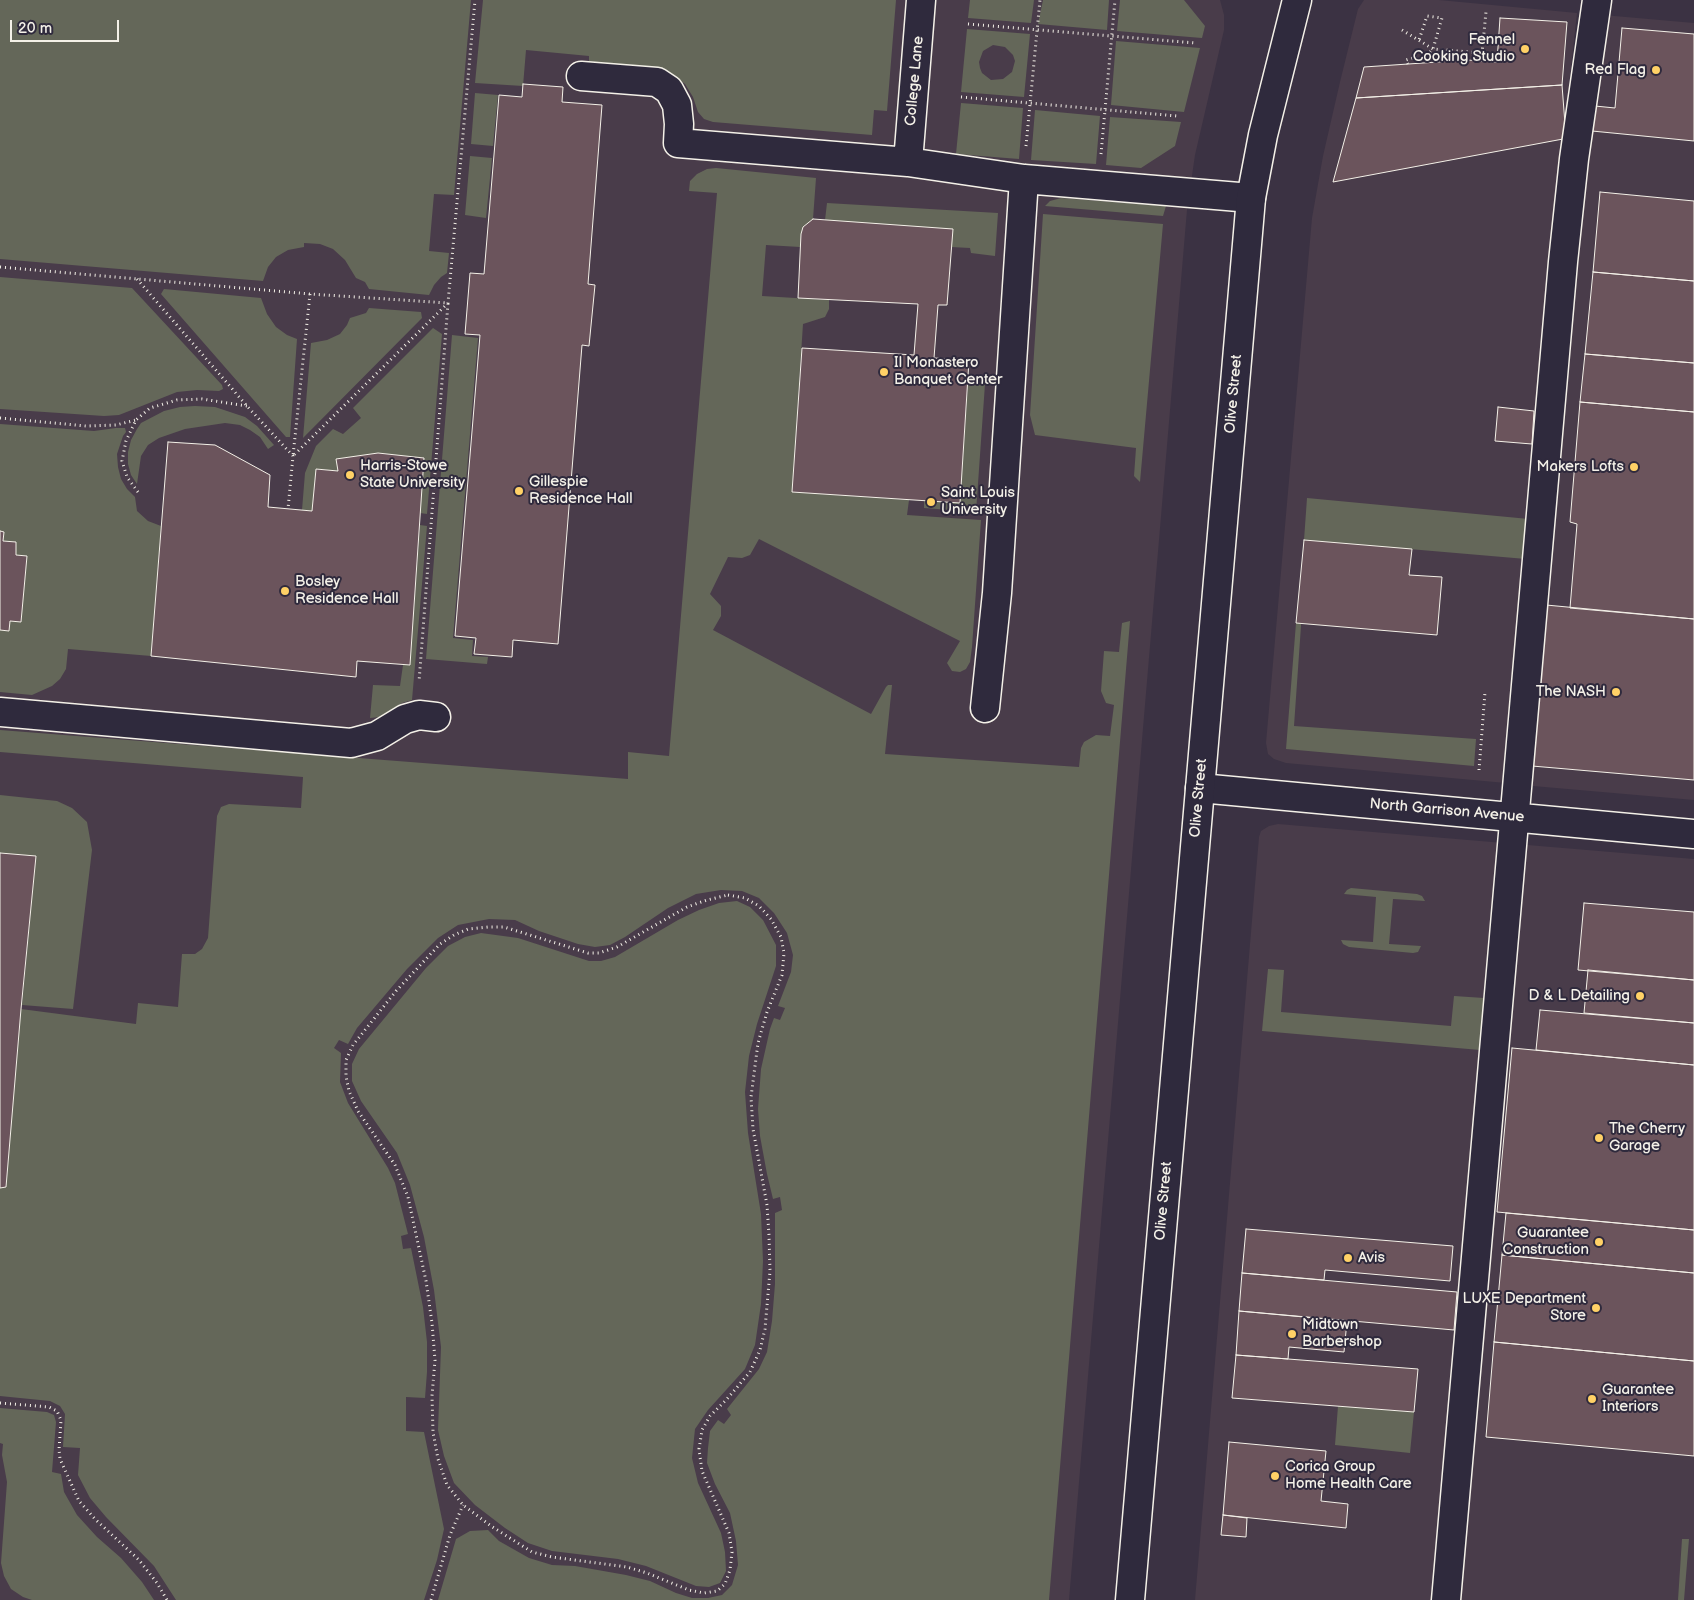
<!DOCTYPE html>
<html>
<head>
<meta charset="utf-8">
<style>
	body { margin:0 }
	#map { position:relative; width:1694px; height:1600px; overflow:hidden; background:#3b3243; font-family:"Balsamiq Sans",sans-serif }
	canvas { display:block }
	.scale { position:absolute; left:10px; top:20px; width:109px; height:22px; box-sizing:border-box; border:2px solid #f4f1e8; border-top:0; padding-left:6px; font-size:15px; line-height:18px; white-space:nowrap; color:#f4f1e8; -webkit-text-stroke:4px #2f2a3d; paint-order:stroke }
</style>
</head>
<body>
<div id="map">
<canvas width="1694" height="1600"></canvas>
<div class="scale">20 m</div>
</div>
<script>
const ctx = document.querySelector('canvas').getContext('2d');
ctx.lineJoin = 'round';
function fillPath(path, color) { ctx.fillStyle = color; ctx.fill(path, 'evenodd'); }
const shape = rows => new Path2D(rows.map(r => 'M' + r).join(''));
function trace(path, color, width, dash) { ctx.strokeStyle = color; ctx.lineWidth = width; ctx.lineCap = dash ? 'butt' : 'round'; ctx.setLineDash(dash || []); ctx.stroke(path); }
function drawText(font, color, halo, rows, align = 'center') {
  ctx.font = font + ' "Balsamiq Sans",sans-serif'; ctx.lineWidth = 4; ctx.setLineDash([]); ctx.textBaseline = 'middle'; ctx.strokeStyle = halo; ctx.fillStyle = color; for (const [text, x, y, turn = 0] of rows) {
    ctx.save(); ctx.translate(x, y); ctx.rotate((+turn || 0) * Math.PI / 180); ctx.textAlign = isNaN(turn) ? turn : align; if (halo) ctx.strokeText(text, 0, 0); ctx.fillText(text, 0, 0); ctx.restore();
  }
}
const built = shape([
	[0,0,1220,0,1224,15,1224,30,1195,155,1187,210,1069,1600,0,1600],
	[1364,0,1439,0,1577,13,1563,139,1506,783,1286,763,1274,759,1268,754,1266,743,1312,218,1323,156,1340,82,1358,9],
	[1603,15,1694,23,1694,800,1533,786,1532,733,1594,91],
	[1278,824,1694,859,1694,1600,1195,1600,1259,837,1261,831,1269,826]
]);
const green = shape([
	[0,0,471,0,454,195,434,194,429,251,449,253,447,273,441,277,434,285,429,295,369,289,365,282,356,278,345,260,333,249,320,244,304,243,304,247,288,250,276,257,268,267,263,281,0,259],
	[483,0,896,0,887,111,874,110,872,135,713,122,704,119,698,112,693,97,685,84,675,76,664,72,589,64,589,56,526,50,523,86,475,83],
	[970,0,1034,0,1031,23,968,18],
	[1043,0,1109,0,1107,30,1038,24],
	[1120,0,1184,0,1205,26,1202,38,1117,31],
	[967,29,1030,34,1024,97,961,92],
	[993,45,1005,47,1013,55,1015,61,1012,72,1003,79,991,80,982,73,980,68,979,62,983,51],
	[1116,41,1200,48,1184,112,1111,105],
	[475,93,498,95,493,146,471,144],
	[961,103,1023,108,1019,159,956,154],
	[1035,110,1100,116,1096,164,1031,160],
	[1110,117,1181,122,1175,146,1141,168,1106,165],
	[470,156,492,158,486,218,465,215],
	[716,168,816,178,813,219,803,227,800,247,766,245,762,296,829,300,829,309,825,317,803,324,792,492,909,500,907,515,981,520,972,647,970,662,966,669,960,672,952,671,947,663,960,641,759,539,750,555,742,558,728,557,710,594,721,606,721,616,713,630,871,714,886,687,888,685,892,685,885,754,1079,767,1081,748,1084,742,1096,735,1110,736,1114,705,1106,703,1101,691,1104,651,1119,652,1122,623,1130,621,1049,1600,438,1600,456,1539,470,1531,488,1530,499,1541,529,1558,552,1565,575,1566,626,1575,650,1581,676,1593,692,1598,708,1598,722,1595,732,1585,738,1565,736,1541,730,1513,715,1484,707,1463,708,1448,710,1431,718,1420,724,1424,731,1415,727,1409,759,1369,767,1352,772,1321,775,1284,775,1213,782,1210,780,1197,773,1199,767,1174,760,1136,758,1109,761,1069,770,1029,774,1018,780,1020,785,1008,778,1006,791,972,793,955,787,933,774,913,759,898,742,891,721,890,696,894,668,908,625,937,610,945,595,947,578,944,539,931,515,920,489,919,458,925,438,938,407,969,357,1028,348,1044,339,1040,334,1048,341,1053,340,1082,348,1103,388,1168,395,1183,408,1234,401,1236,403,1249,411,1248,423,1307,427,1342,427,1372,425,1398,406,1397,406,1431,424,1432,444,1529,437,1560,424,1600,176,1600,154,1566,106,1517,90,1498,78,1475,80,1448,63,1447,65,1414,60,1406,50,1401,0,1396,0,1188,6,1187,21,1009,136,1024,138,1003,178,1007,182,954,195,954,202,949,208,938,217,816,221,807,229,804,301,808,303,777,0,752,0,730,628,779,628,752,669,756,717,193,689,191,690,181,697,174,707,169],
	[1061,198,1166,206,1163,216,1045,206,1050,201],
	[827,203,998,213,995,256,971,253,970,248,951,247,825,220],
	[1043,214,1163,224,1140,482,1134,476,1136,448,1035,435,1030,415],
	[0,277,132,288,222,385,223,389,219,391,197,390,177,392,119,415,104,416,0,409],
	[164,289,261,298,267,314,276,327,287,335,297,339,290,437,286,437,161,294],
	[369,308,421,312,422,318,303,438,311,343,327,340,340,334,347,325,350,318,366,313],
	[433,328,442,334,427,514,420,513,424,458,378,453,338,471,316,469,312,511,302,510,305,473,316,446,333,429,343,434,361,418,353,408],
	[452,335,478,338,453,638,473,640,472,656,488,657,487,664,426,659],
	[968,384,985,384,976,512,924,508,924,501,960,503],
	[195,406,215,407,245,417,257,426,274,445,268,449,260,437,250,430,240,425,225,423,185,429,159,438,148,445,141,456,137,484,131,475,128,464,128,452,131,440,137,429,141,423,164,411,180,407],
	[0,424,94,431,116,428,125,428,126,432,123,436,117,454,118,467,121,479,127,489,135,497,137,511,148,521,161,526,151,656,68,649,66,669,60,679,52,686,32,695,0,692,0,630,9,630,10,621,21,622,27,557,16,555,16,542,3,541,4,532,0,531],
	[1307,498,1529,519,1526,559,1304,540],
	[420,525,427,526,412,700,402,703,380,717,370,718,373,685,400,686,403,665,410,665],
	[1296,623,1301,623,1301,626,1294,726,1476,739,1474,766,1286,749],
	[0,795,57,801,72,808,87,822,92,850,73,1009,22,1005,36,856,0,853],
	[1351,888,1417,894,1422,896,1425,901,1393,899,1389,944,1421,946,1418,952,1413,953,1349,947,1343,944,1341,940,1373,942,1376,897,1344,894,1347,890],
	[737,901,750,907,763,920,776,945,776,966,757,1024,749,1056,745,1092,748,1133,761,1214,763,1261,761,1304,755,1345,745,1369,708,1410,695,1429,692,1458,698,1483,721,1533,725,1552,726,1571,720,1583,709,1587,696,1586,646,1566,618,1559,552,1551,528,1543,505,1528,475,1505,454,1483,444,1456,438,1430,441,1347,434,1290,424,1237,410,1185,397,1153,361,1101,352,1081,352,1064,359,1049,426,968,448,946,465,937,481,933,518,938,589,961,601,961,615,957,678,920,699,910,719,903],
	[1268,969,1284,970,1281,1012,1451,1026,1454,996,1484,998,1480,1050,1262,1031],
	[1338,1406,1414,1412,1410,1453,1335,1445],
	[0,1408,47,1412,54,1415,56,1422,52,1472,61,1474,64,1492,77,1515,97,1537,121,1558,142,1582,154,1600,32,1600,23,1597,11,1589,4,1576,1,1563,7,1482,2,1455,3,1444,0,1443],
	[1682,1539,1689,1539,1684,1600,1678,1600]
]);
const building = shape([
	[1500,18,1567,22,1562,85,1356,98,1364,67,1467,60,1497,62,1500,18],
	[1622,28,1694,34,1694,141,1592,131,1595,106,1615,108,1622,28],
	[523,84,563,87,562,102,602,105,588,284,595,285,589,346,582,345,558,644,513,640,512,657,474,654,476,638,455,636,480,335,465,334,470,273,484,274,499,95,522,97,523,84],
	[1562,85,1565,124,1563,139,1333,182,1356,98,1562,85],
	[1600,192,1694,201,1694,281,1593,272,1600,192],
	[813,219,953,229,947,305,938,305,934,358,969,360,960,503,792,492,802,348,914,355,918,304,798,298,801,234,803,227,813,219],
	[1593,272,1694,281,1694,363,1585,354,1593,272],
	[1585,354,1694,363,1694,412,1580,402,1585,354],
	[1580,402,1694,412,1694,619,1570,608,1577,524,1570,522,1580,402],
	[1498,407,1534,411,1532,444,1495,441,1498,407],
	[168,442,215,445,270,475,268,507,312,511,316,469,338,471,336,459,378,453,424,458,410,665,357,661,356,677,151,656,168,442],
	[0,531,4,532,3,541,16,542,16,555,27,556,21,622,10,621,9,631,0,630,0,531],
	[1304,540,1412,549,1409,575,1442,577,1437,635,1296,623,1304,540],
	[1546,605,1694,619,1694,780,1532,766,1546,605],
	[0,853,36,856,21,1009,6,1187,0,1188,0,853],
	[1584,903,1694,912,1694,980,1578,970,1584,903],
	[1588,970,1694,980,1694,1023,1584,1013,1588,970],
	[1540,1010,1694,1023,1694,1065,1536,1050,1540,1010],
	[1512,1048,1694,1065,1694,1230,1497,1212,1512,1048],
	[1506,1213,1694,1230,1694,1273,1502,1255,1506,1213],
	[1246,1229,1453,1246,1450,1281,1325,1270,1324,1280,1242,1273,1246,1229],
	[1502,1255,1694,1273,1694,1361,1494,1342,1502,1255],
	[1242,1273,1457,1292,1454,1330,1239,1311,1242,1273],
	[1239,1311,1347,1321,1344,1352,1289,1347,1288,1359,1236,1355,1239,1311],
	[1494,1342,1694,1361,1694,1456,1486,1437,1494,1342],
	[1236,1355,1418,1369,1414,1412,1232,1398,1236,1355],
	[1229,1442,1326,1451,1321,1501,1348,1504,1346,1528,1223,1515,1229,1442],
	[1223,1515,1247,1518,1246,1537,1221,1535,1223,1515]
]);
const path = shape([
	[968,24,1195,43],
	[1402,30,1433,49,1482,53,1486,12],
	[1408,64,1406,60,1429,53,1433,49,1442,18,1427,16,1419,40],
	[961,97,1177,116],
	[1026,146,1040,0],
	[1101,154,1115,0],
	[0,267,310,294,448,303,419,682],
	[137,279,247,406,293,456,288,509],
	[310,294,293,456,448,303,475,0],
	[0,418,86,426,116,425,136,420],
	[138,492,127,477,122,461,126,441,136,420,150,408,177,400,202,399,247,406],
	[1479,770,1485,692],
	[728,895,745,898,759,906,771,919,781,937,784,953,782,975,767,1012,758,1043,751,1097,753,1129,767,1205,769,1235,770,1271,765,1329,760,1350,750,1372,727,1399,710,1416,702,1430,699,1449,702,1471,729,1533,732,1552,730,1570,725,1584,717,1591,704,1593,689,1590,647,1573,627,1567,552,1557,532,1552,491,1526,463,1505,447,1485,438,1459,433,1432,432,1396,435,1360,432,1323,426,1281,408,1197,395,1165,358,1111,349,1091,346,1076,346,1060,353,1045,396,991,440,944,454,935,468,929,488,927,504,927,588,953,599,953,617,947,687,907,707,900,728,895],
	[0,1403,49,1407,57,1411,61,1420,59,1450,60,1459,79,1501,95,1519,139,1560,157,1583,167,1600],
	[431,1600,450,1535,463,1505]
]);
const minor = shape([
	[581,76,657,82,669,90,677,105,679,124,678,143,908,162,1024,179,1251,198],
	[908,162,921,0],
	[985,708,997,593,1024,179],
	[0,712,351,743,377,736,405,719,419,715,436,717],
	[1200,788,1694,834],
	[1446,1600,1563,262,1574,159,1597,0]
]);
const major = shape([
	[1130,1600,1251,198,1263,135,1297,0]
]);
const markers = [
	[1525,49,5,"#ffd166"],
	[1656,70,5,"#ffd166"],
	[884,372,5,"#ffd166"],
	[1634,467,5,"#ffd166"],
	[350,475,5,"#ffd166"],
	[519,491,5,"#ffd166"],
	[931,502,5,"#ffd166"],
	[285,591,5,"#ffd166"],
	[1616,692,5,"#ffd166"],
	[1640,996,5,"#ffd166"],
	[1599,1138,5,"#ffd166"],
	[1599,1242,5,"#ffd166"],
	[1348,1258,5,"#ffd166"],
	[1596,1308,5,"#ffd166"],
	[1292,1334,5,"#ffd166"],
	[1592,1399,5,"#ffd166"],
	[1275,1476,5,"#ffd166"]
];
const poiNames = [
	["Fennel",1515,40,"right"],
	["Cooking Studio",1515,57,"right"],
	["Red Flag",1646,70,"right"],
	["Il Monastero",894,363],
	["Banquet Center",894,380],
	["Harris-Stowe",360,466],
	["State University",360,483],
	["Makers Lofts",1624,467,"right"],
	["Gillespie",529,482],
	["Residence Hall",529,499],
	["Saint Louis",941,493],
	["University",941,510],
	["Bosley",295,582],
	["Residence Hall",295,599],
	["The NASH",1606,692,"right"],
	["D & L Detailing",1630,996,"right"],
	["The Cherry",1609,1129],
	["Garage",1609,1146],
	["Guarantee",1589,1233,"right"],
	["Construction",1589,1250,"right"],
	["Avis",1358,1258],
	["LUXE Department",1586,1299,"right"],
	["Store",1586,1316,"right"],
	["Midtown",1302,1325],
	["Barbershop",1302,1342],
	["Guarantee",1602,1390],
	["Interiors",1602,1407],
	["Corica Group",1285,1467],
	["Home Health Care",1285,1484]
];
const streetNames = [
	["College Lane",915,81,-85],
	["Olive Street",1234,394,-85],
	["Olive Street",1199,798,-85],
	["North Garrison Avenue",1447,811,5],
	["Olive Street",1164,1201,-85]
];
fillPath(built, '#493c4a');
fillPath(green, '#646759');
fillPath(building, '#6b545c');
trace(building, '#f4f1e8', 1);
trace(minor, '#f4f1e8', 31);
trace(major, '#f4f1e8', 31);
trace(path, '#f4f1e8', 3, [1, 4]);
trace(minor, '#2f2a3d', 28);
trace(major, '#2f2a3d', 28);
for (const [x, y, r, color] of markers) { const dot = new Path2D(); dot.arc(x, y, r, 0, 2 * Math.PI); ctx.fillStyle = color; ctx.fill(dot); trace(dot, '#2f2a3d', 2); }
drawText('15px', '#f4f1e8', '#2f2a3d', poiNames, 'left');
drawText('15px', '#f4f1e8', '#2f2a3d', streetNames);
</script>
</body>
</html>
